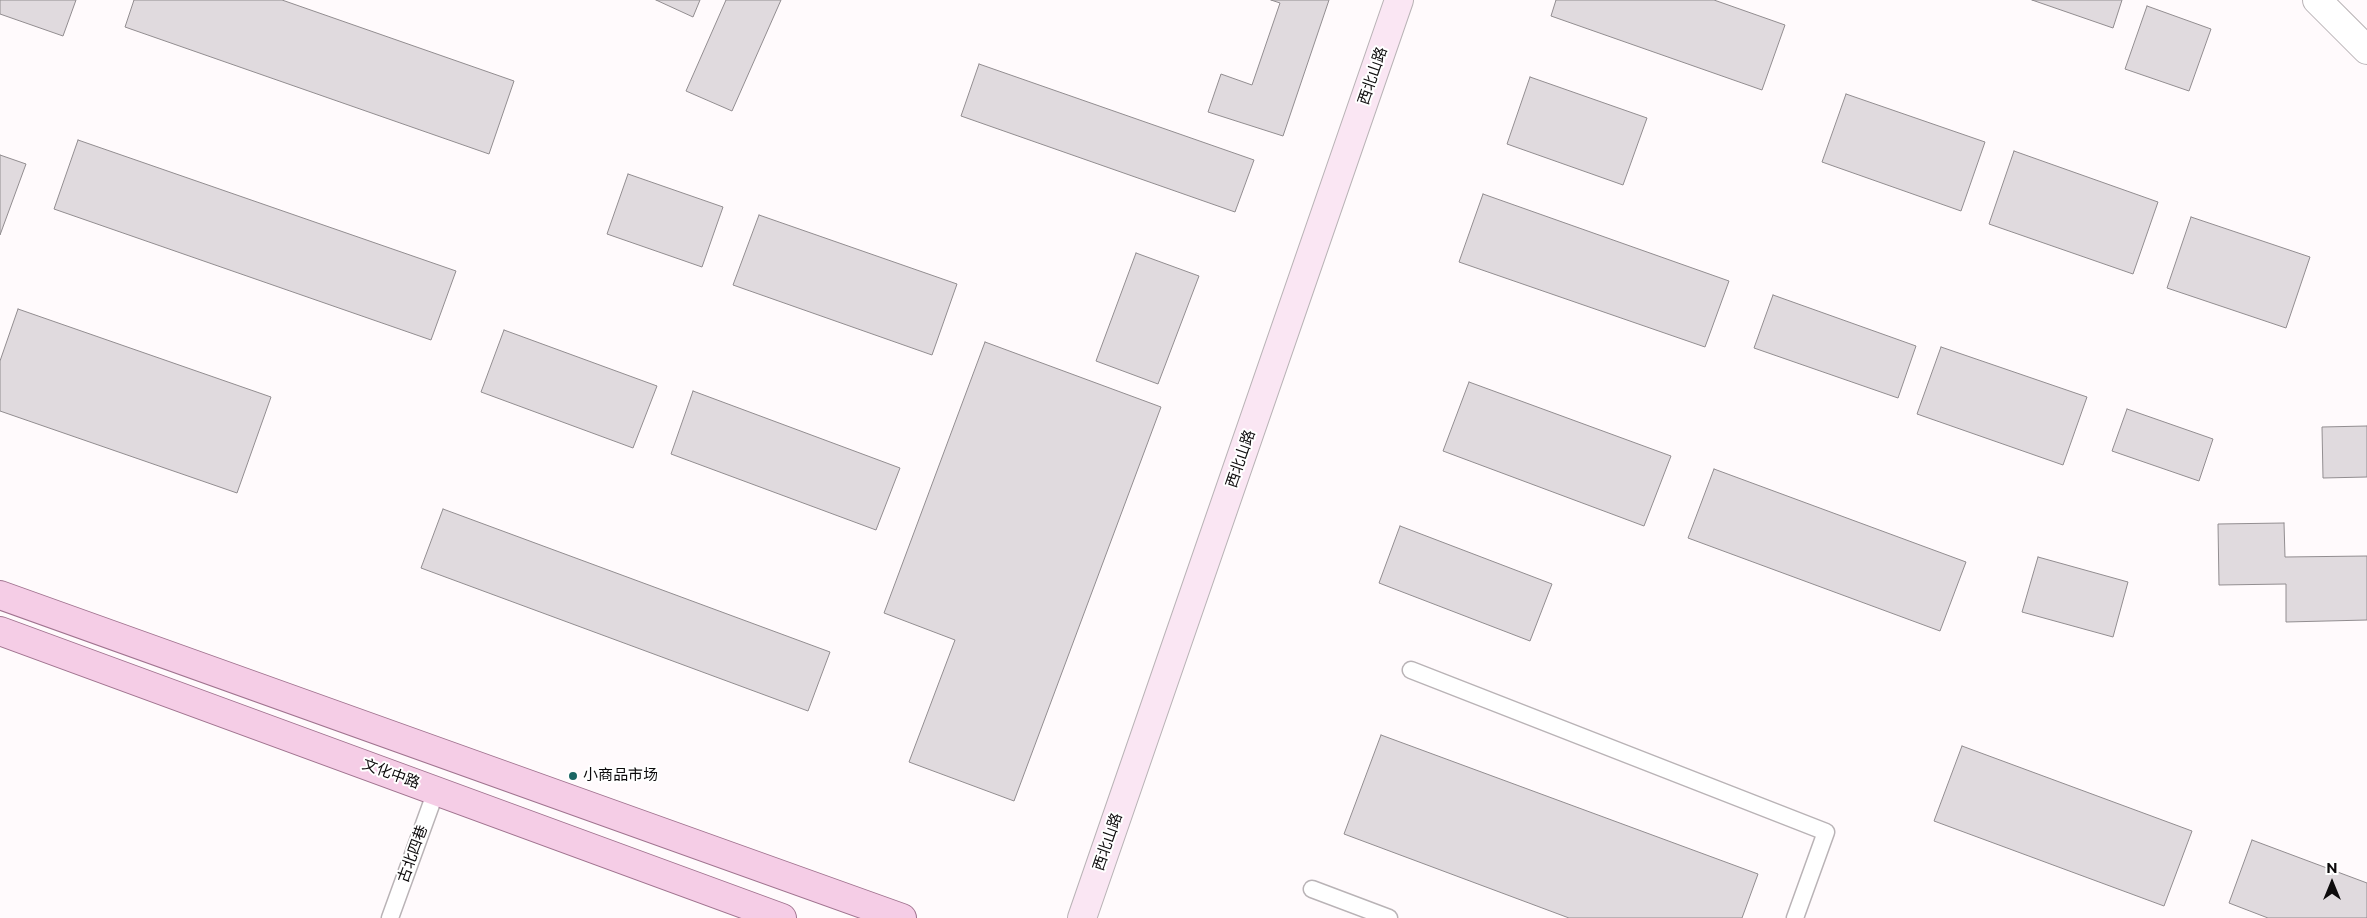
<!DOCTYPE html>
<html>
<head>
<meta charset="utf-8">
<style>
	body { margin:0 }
	#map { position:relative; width:2367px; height:918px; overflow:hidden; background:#fffafc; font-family:Montserrat,sans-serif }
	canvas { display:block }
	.north { position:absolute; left:2307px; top:858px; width:50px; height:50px; -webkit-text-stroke:4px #fff; paint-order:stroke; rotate:0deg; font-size:14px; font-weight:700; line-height:20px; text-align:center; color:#0d0b0c }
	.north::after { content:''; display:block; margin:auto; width:18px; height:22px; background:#0d0b0c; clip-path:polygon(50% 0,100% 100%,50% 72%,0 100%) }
</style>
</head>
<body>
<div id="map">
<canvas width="2367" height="918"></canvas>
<div class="north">N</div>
</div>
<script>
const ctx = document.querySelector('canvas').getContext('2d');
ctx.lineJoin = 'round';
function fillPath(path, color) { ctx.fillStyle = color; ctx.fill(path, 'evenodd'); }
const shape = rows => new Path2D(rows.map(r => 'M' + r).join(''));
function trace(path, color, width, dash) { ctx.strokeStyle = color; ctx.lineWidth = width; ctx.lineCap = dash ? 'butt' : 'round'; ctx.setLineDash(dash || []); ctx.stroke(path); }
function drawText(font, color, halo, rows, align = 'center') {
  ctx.font = font + ' Montserrat,"Noto Sans SC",sans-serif'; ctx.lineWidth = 4; ctx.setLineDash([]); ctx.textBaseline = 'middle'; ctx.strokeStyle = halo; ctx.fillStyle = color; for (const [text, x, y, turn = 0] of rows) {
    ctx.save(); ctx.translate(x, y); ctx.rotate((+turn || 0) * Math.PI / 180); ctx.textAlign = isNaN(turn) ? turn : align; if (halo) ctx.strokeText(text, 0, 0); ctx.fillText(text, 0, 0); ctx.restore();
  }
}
const building = shape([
	[0,0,76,0,63,36,0,14,0,0],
	[134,0,282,0,514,81,489,154,125,27,134,0],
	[656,0,700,0,693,17,656,0],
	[726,0,781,0,732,111,686,91,726,0],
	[1271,0,1329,0,1283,136,1208,112,1221,74,1252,85,1280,3,1271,0],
	[1556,0,1714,0,1785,25,1762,90,1551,16,1556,0],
	[2032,0,2122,0,2113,28,2032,0],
	[2147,6,2211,29,2189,91,2125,69,2147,6],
	[979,64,1254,160,1235,212,961,116,979,64],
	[1530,77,1647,118,1623,185,1507,144,1530,77],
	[1846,94,1985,142,1961,211,1822,162,1846,94],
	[78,140,456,271,431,340,54,209,78,140],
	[2014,151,2158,202,2133,274,1989,224,2014,151],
	[0,155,26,164,0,235,0,155],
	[628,174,723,207,702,267,607,234,628,174],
	[1483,194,1729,281,1705,347,1459,262,1483,194],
	[759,215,957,284,932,355,733,285,759,215],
	[2191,217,2310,257,2286,328,2167,288,2191,217],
	[1136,253,1199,276,1158,384,1096,361,1136,253],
	[1773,295,1916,346,1898,398,1754,348,1773,295],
	[18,309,271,397,237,493,0,411,0,361,18,309],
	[504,330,657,386,633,448,481,392,504,330],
	[985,342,1161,407,1014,801,909,762,955,640,884,613,985,342],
	[1941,347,2087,397,2063,465,1917,414,1941,347],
	[1469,382,1671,456,1644,526,1443,451,1469,382],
	[693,391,900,468,876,530,671,454,693,391],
	[2127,409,2213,439,2199,481,2112,451,2127,409],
	[2367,426,2367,477,2323,478,2322,427,2367,426],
	[1714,469,1966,562,1940,631,1688,538,1714,469],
	[443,509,830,652,808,711,421,568,443,509],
	[2284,523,2285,557,2367,556,2367,620,2286,622,2286,584,2219,585,2218,524,2284,523],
	[1400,526,1552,584,1530,641,1379,583,1400,526],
	[2038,557,2128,582,2113,637,2022,612,2038,557],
	[1381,735,1758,874,1742,918,1569,918,1344,834,1381,735],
	[1962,746,2192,831,2164,906,1934,821,1962,746],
	[2252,840,2367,883,2367,918,2268,918,2229,903,2252,840]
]);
const service = shape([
	[1411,670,1826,832,1795,918],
	[1312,889,1389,918],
	[390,918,436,791]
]);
const tertiary = shape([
	[2317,0,2367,50]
]);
const secondary = shape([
	[1082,918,1399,0]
]);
const primary = shape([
	[0,595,902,918],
	[0,631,782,918]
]);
const markers = [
	[573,776,5,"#1a6764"]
];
const streetNames = [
	["西北山路",1373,76,-71],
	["西北山路",1241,459,-71],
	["文化中路",391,774,20],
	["西北山路",1108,842,-71],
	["古北四巷",413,854,-70]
];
const poiNames = [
	["小商品市场",583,776]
];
fillPath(building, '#e0dade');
trace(building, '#928d90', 1);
trace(service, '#b9b3b6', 19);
trace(tertiary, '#b9b3b6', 30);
trace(secondary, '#b9b3b6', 30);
trace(primary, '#a0738f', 30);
trace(service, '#fff', 16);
trace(tertiary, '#fff', 28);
trace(secondary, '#fae6f3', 28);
trace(primary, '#f5cde6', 28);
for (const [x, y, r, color] of markers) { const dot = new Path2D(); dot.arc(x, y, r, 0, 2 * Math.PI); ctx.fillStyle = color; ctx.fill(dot); trace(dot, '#fff', 2); }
drawText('15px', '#0d0b0c', '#fff', streetNames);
drawText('15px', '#0d0b0c', '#fff', poiNames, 'left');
</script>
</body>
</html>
